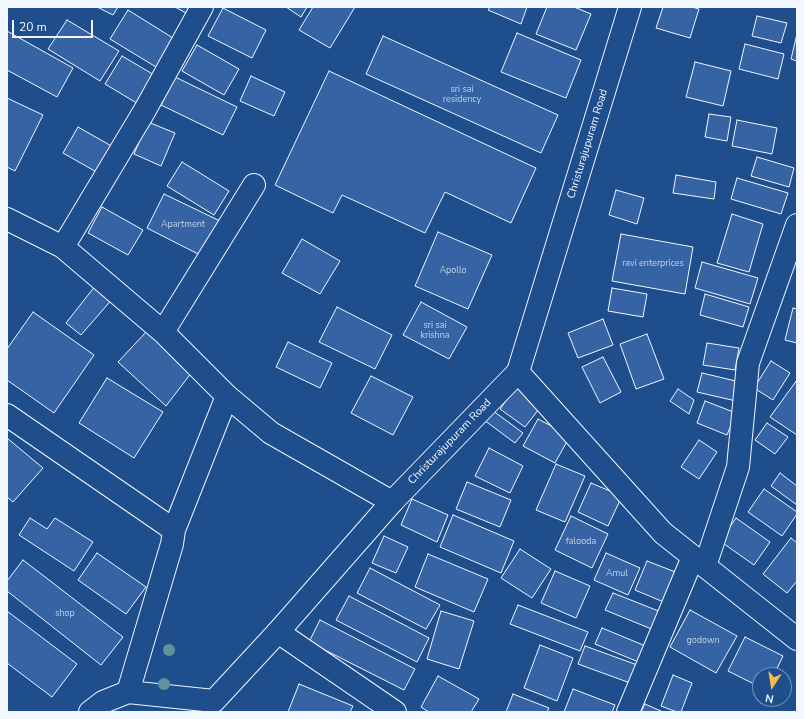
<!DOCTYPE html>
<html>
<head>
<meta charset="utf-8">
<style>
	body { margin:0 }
	#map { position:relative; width:804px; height:719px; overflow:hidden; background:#1f4e8c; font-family:"Nunito Sans",sans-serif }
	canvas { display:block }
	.frame { position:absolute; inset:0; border:8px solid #f2f6ff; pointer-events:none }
	.north { position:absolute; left:752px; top:667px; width:40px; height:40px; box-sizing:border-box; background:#1f4e8c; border:1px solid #7391ba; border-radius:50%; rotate:192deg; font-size:11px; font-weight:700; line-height:16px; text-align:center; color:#f2f6ff }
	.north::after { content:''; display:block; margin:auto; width:14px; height:18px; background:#ffb74d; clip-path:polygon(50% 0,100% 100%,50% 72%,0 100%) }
	.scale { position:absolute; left:12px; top:20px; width:81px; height:18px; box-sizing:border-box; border:2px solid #f2f6ff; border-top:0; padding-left:5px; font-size:12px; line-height:14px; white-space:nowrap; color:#f2f6ff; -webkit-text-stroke:3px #1f4e8c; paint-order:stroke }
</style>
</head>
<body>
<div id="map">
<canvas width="804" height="719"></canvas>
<div class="frame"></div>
<div class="north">N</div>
<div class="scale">20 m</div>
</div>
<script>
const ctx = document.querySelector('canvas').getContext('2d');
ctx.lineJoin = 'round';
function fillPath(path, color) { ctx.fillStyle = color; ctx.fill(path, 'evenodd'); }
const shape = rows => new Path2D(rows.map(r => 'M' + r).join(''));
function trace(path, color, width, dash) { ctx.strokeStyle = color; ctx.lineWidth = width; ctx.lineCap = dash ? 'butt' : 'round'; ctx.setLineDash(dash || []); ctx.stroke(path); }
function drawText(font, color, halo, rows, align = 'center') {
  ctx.font = font + ' "Nunito Sans",sans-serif'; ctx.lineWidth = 3; ctx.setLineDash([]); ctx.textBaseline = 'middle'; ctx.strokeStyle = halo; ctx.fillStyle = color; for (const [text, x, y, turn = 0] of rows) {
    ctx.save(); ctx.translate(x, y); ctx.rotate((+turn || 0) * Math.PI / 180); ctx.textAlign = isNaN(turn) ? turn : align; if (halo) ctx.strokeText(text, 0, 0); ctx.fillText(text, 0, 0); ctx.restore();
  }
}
const building = shape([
	[97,7,118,7,113,15,97,7],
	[175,7,189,7,186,13,175,7],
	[286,7,307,7,301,17,286,7],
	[313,7,355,7,330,48,299,30,313,7],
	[490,7,527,7,521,24,488,10,490,7],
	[547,7,574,7,591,14,576,50,536,34,547,7],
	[663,7,692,7,699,9,690,38,656,28,663,7],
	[223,8,266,30,252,58,208,36,223,8],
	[128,10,173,38,156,67,110,39,128,10],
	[757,16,787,23,781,43,752,36,757,16],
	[67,20,119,51,100,81,48,49,67,20],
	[7,31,73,68,57,97,7,70,7,31],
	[517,33,581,60,566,98,501,72,517,33],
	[797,34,797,61,791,59,797,34],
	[383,36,558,115,541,153,366,74,383,36],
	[745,44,784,54,778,79,739,69,745,44],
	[197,45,239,69,224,95,182,71,197,45],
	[122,56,156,76,140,105,105,84,122,56],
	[695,62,731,71,723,106,686,97,695,62],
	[329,71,536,168,511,223,445,192,425,233,342,195,333,213,275,185,329,71],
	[251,76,285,92,274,116,240,101,251,76],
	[175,77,237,107,223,135,161,105,175,77],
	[7,98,43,115,15,171,7,167,7,98],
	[709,114,731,117,727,141,705,137,709,114],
	[737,120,777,128,772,154,732,146,737,120],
	[148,122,175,133,161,166,134,154,148,122],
	[78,127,115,148,100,174,63,153,78,127],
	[757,157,794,168,789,187,751,176,757,157],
	[182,162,229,191,214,215,167,186,182,162],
	[676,175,716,182,714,199,673,193,676,175],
	[737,178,788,193,781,214,731,199,737,178],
	[616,190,644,198,637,224,609,215,616,190],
	[164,194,220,221,202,256,147,228,164,194],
	[102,207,143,230,128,255,88,233,102,207],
	[732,214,763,224,749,272,717,263,732,214],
	[438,232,492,255,468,309,415,286,438,232],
	[621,234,693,247,685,294,612,281,621,234],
	[302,239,340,261,320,294,282,273,302,239],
	[702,262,758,278,750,304,695,288,702,262],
	[96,285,114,297,81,335,66,323,96,285],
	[612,288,647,294,643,317,608,311,612,288],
	[705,294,749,307,743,327,700,315,705,294],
	[421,302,467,327,449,359,403,335,421,302],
	[337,307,392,335,375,369,319,342,337,307],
	[793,308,797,309,797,343,785,340,793,308],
	[33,312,94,355,54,413,7,380,7,349,33,312],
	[603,319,613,345,578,358,568,333,603,319],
	[148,330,195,368,166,406,118,362,148,330],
	[647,334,664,379,636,389,620,344,647,334],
	[288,342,332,363,320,388,276,367,288,342],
	[707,343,739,348,735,370,703,365,707,343],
	[603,357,621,392,600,403,582,367,603,357],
	[771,361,790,373,773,400,754,388,771,361],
	[702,373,740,382,736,401,697,392,702,373],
	[371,376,413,397,393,435,351,413,371,376],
	[107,378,163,412,134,458,79,423,107,378],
	[797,380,797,435,770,417,797,380],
	[517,386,542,405,525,427,500,409,517,386],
	[678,389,694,400,689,414,670,401,678,389],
	[705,401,736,413,727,435,697,423,705,401],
	[492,410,523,433,515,443,484,420,492,410],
	[538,419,570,436,555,463,523,446,538,419],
	[767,423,788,437,775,454,755,440,767,423],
	[7,438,43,468,13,502,7,497,7,438],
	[699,440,717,452,699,479,681,467,699,440],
	[489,448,523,466,510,493,475,476,489,448],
	[556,464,585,476,565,522,536,510,556,464],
	[780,473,797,486,797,505,771,486,780,473],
	[467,482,511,500,500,527,456,509,467,482],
	[591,483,622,496,608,526,578,512,591,483],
	[764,489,797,512,797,514,782,536,748,512,764,489],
	[412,499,448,515,437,542,401,525,412,499],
	[453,515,514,541,501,573,440,547,453,515],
	[571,516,608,534,592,568,555,550,571,516],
	[30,518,47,529,55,518,93,542,74,571,19,535,30,518],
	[736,518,770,542,754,565,720,541,736,518],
	[384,536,408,547,396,573,372,563,384,536],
	[791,538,797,543,797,581,787,593,763,574,791,538],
	[520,549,551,569,532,598,501,578,520,549],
	[97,553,146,587,126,614,78,580,97,553],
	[606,553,640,568,628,595,594,580,606,553],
	[428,554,488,579,474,612,415,587,428,554],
	[23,560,123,637,101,665,7,591,7,581,23,560],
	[647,561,678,573,666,603,635,590,647,561],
	[370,568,440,605,426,629,357,593,370,568],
	[555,571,590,586,576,618,541,603,555,571],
	[613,593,661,612,654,630,605,610,613,593],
	[349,596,429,638,417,662,336,620,349,596],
	[518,605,588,632,580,651,510,624,518,605],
	[690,610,737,636,716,673,670,647,690,610],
	[7,611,77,664,52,697,7,663,7,611],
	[441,611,474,621,459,669,427,659,441,611],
	[320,620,415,669,404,690,309,642,320,620],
	[602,628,648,647,641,663,595,644,602,628],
	[745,637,783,656,774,675,760,675,760,687,728,671,745,637],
	[540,645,573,658,557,701,524,688,540,645],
	[585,646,640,666,633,684,578,664,585,646],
	[673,675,692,683,681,712,677,712,661,706,673,675],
	[438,676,479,699,471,712,429,712,421,707,438,676],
	[299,684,353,706,350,712,288,712,299,684],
	[573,689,615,705,612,712,564,712,573,689],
	[513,694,549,708,547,712,506,712,513,694],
	[645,704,663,712,641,712,645,704]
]);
const street = shape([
	[7,219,63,247,163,332,227,396,271,433,392,502],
	[63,247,145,110,202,7],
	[163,332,254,185],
	[7,415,174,530],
	[705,566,738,467,748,363,797,225],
	[278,632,395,712],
	[128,692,172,544,174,530,227,396],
	[628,712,693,557]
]);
const secondary = shape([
	[518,372,663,533,797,639],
	[90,712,103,702,128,692,214,701,278,632,392,502,518,372,630,7]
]);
const trees = [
	[169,650],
	[164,684]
];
const numberNames = [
	["sri sai",462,90],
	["residency",462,100],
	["Apartment",183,225],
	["ravi enterprices",653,264],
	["Apollo",453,271],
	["sri sai",435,326],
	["krishna",435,336],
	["falooda",581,542],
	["Amul",617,574],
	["shop",65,614],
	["godown",703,641]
];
const streetNames = [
	["Christurajupuram Road",588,144,-73],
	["Christurajupuram Road",450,442,-46]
];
fillPath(building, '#3563a3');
trace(building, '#f2f6ff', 1);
trace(street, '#f2f6ff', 24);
trace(secondary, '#f2f6ff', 24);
trace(street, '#1f4e8c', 22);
trace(secondary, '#1f4e8c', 22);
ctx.fillStyle = '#61919a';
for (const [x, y] of trees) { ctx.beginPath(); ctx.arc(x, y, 6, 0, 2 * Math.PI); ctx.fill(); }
drawText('9px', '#c3d1e8', null, numberNames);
drawText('11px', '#f2f6ff', '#1f4e8c', streetNames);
</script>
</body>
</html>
